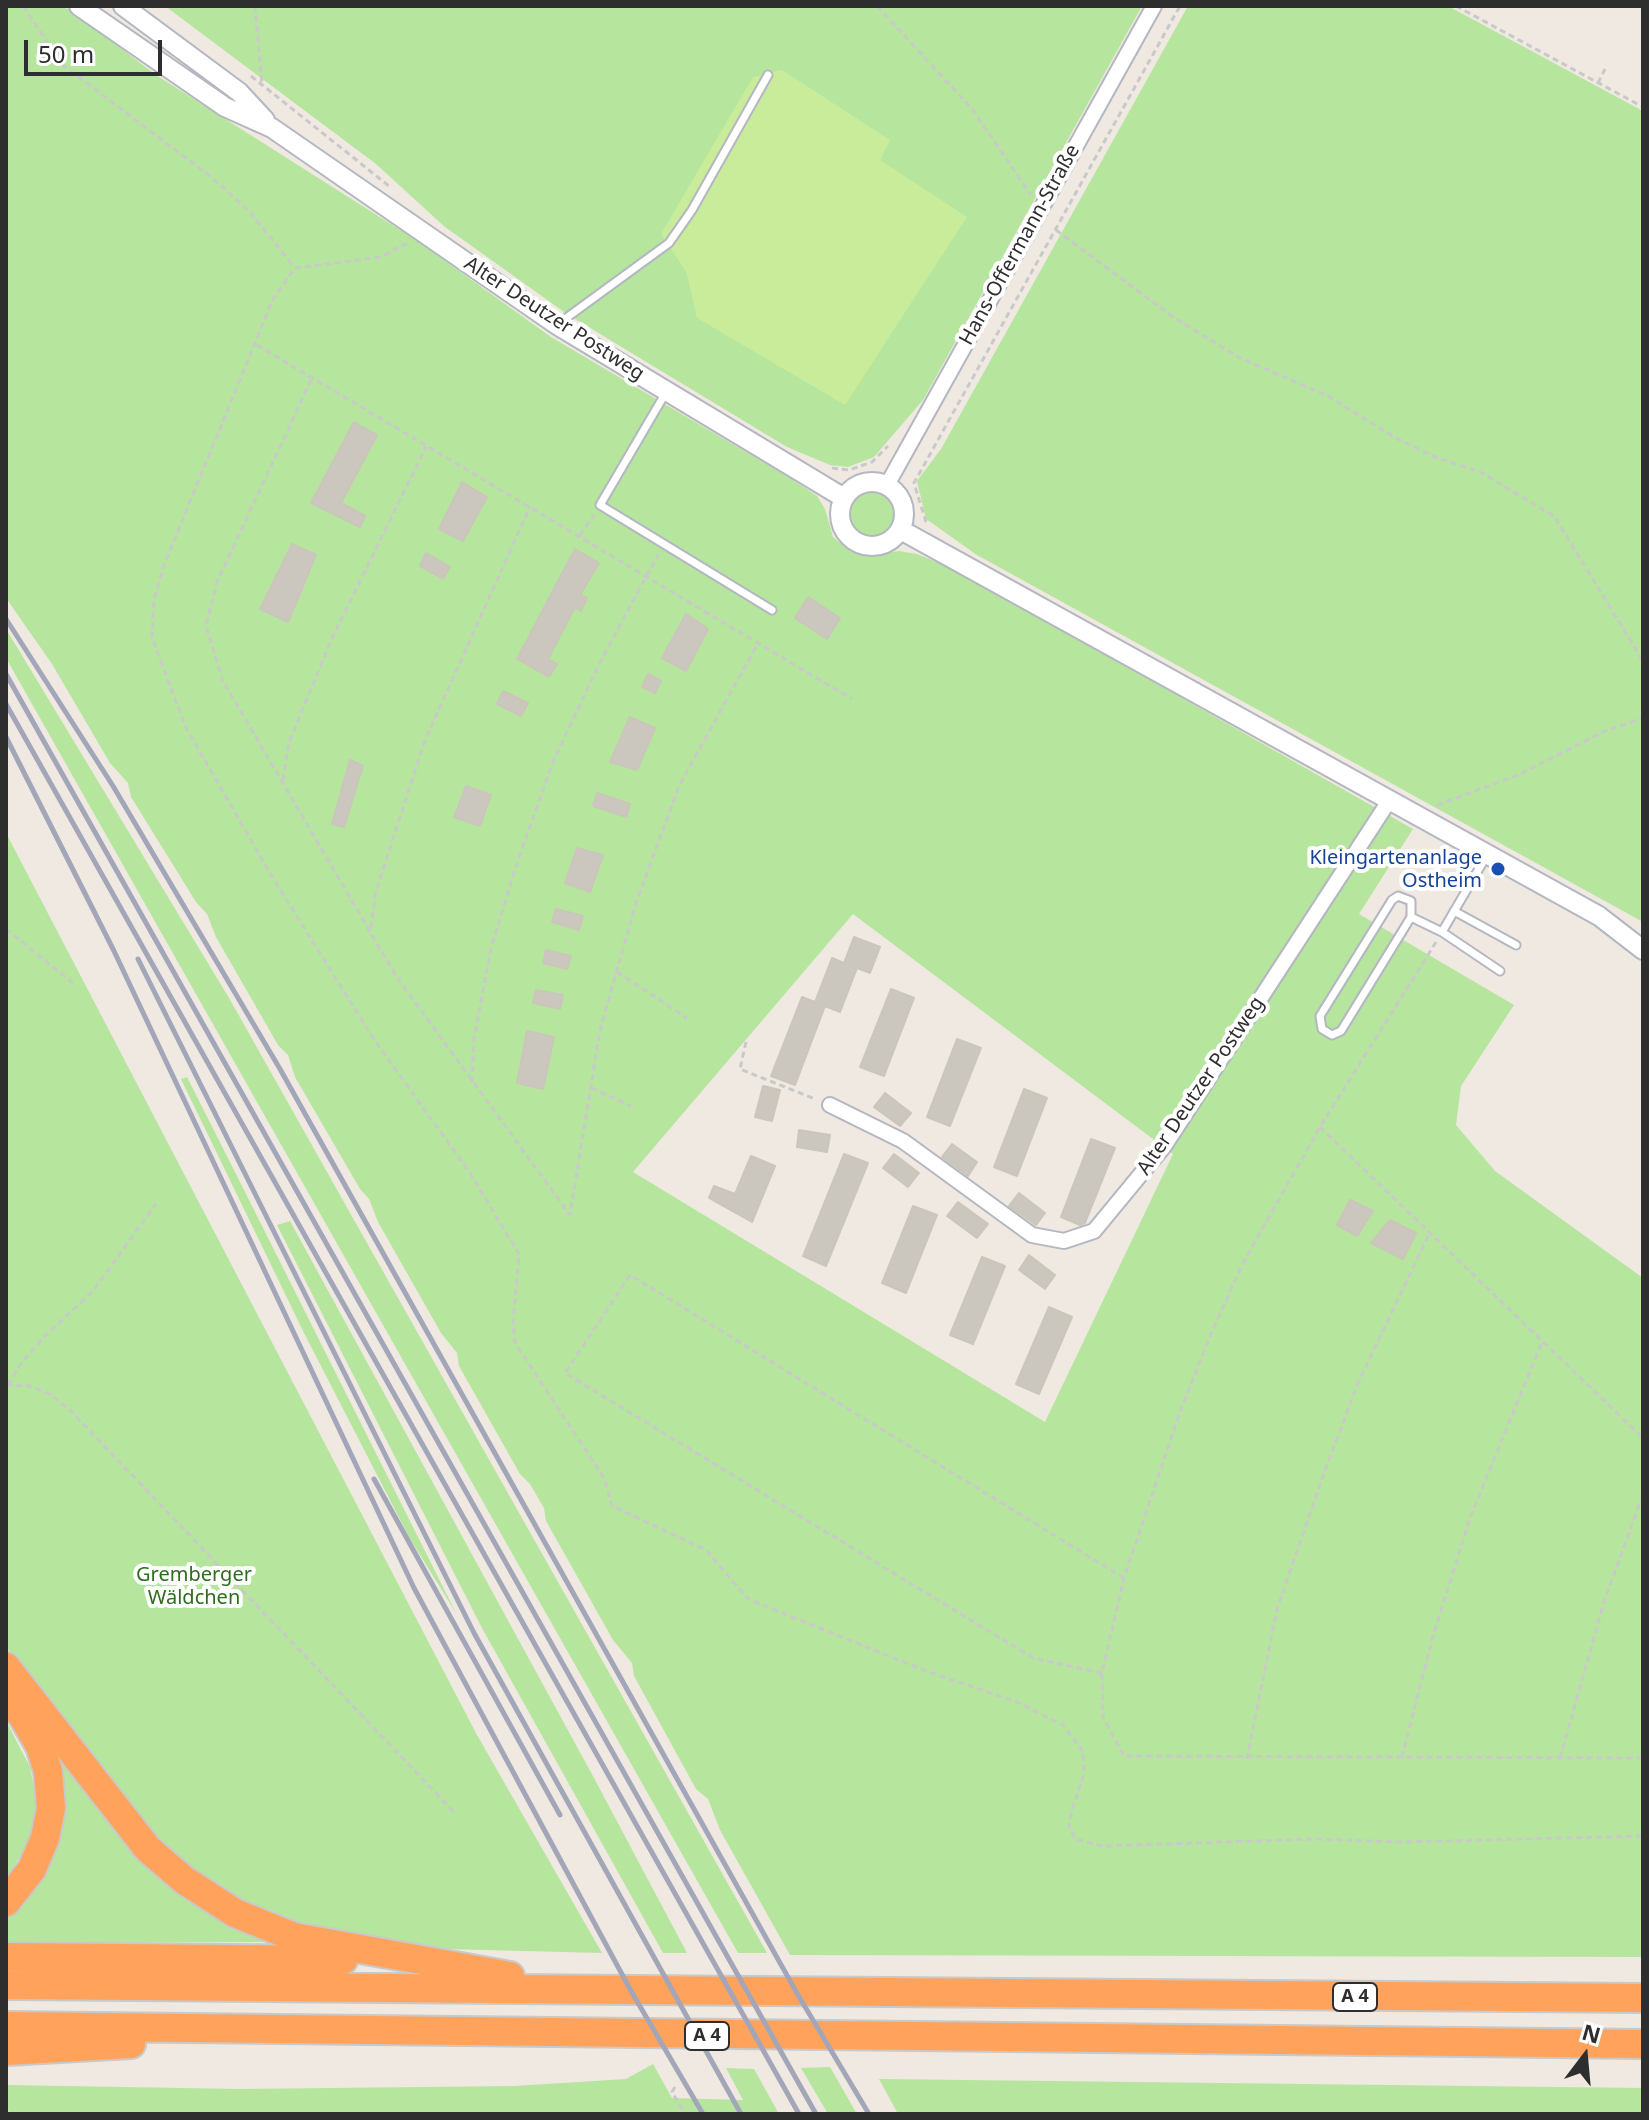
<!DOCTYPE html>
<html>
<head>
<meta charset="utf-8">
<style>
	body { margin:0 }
	#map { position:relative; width:1649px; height:2120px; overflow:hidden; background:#efe9e1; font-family:"Noto Sans",sans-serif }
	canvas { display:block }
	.frame { position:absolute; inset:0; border:8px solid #2e2e2e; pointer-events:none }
	.north { position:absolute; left:1545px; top:2016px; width:80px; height:80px; -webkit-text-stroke:6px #fff; paint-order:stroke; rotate:16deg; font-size:22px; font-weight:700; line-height:32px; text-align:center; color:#2e2e2e }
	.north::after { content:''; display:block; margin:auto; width:28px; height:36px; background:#2e2e2e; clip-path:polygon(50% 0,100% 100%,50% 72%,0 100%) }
	.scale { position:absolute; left:24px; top:40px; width:138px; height:36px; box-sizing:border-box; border:4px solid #2e2e2e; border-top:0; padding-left:10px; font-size:24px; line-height:28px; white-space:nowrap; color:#2e2e2e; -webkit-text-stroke:6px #fff; paint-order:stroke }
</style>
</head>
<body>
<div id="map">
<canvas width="1649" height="2120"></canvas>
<div class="frame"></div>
<div class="north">N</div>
<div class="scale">50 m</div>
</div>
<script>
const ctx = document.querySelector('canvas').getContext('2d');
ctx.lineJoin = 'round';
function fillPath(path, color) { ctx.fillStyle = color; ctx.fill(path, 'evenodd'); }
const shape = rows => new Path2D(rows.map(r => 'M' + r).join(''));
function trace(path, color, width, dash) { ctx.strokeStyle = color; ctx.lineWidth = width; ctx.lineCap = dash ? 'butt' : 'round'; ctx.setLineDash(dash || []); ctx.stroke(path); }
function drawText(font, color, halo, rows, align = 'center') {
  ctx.font = font + ' "Noto Sans",sans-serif'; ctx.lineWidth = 8; ctx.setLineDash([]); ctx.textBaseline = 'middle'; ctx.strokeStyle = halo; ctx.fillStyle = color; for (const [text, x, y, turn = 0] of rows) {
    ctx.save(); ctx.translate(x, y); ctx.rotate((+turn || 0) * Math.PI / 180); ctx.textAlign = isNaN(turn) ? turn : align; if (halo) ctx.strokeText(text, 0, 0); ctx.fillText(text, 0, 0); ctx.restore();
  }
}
const green = shape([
	[6,6,58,6,71,10,156,75,416,240,551,337,790,478,817,496,825,509,833,537,850,551,866,556,899,551,917,554,956,570,1413,829,1359,914,1514,1005,1461,1086,1456,1125,1495,1171,1643,1278,1643,1957,790,1955,720,1830,708,1799,696,1789,634,1676,632,1663,613,1640,546,1521,544,1508,530,1484,520,1474,459,1366,457,1353,441,1333,378,1222,369,1199,360,1189,295,1077,288,1055,278,1045,216,937,207,914,196,902,131,797,128,783,110,763,52,664,6,598],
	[853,914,1173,1154,1045,1422,633,1172],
	[165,6,1142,6,923,400,874,457,848,467,830,465,787,447,567,314,445,227,376,164],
	[889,139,880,160,698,318,687,273,669,243],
	[1188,6,1448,6,1643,111,1643,922,977,555,926,519,917,481,941,449],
	'848 513a23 23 0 1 1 46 0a23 23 0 1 1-46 0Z',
	[6,629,229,998,767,1953,738,1953,6,658],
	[6,833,477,1735,602,1953,407,1948,298,1929,239,1903,190,1870,157,1840,124,1803,58,1709,6,1647],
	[187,1077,240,1182,456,1613,409,1537,304,1333,181,1079],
	[290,1221,594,1778,687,1953,663,1953,482,1628,277,1225],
	[42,1720,108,1815,277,1942,6,1943,6,1911,37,1877],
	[6,1721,30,1767,36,1798,32,1837,6,1879],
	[653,2064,672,2098,743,2100,726,2068,754,2069,779,2114,13,2114,6,2110,6,2085,240,2089,515,2086,626,2079],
	[830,2067,857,2114,828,2114,801,2068],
	[879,2079,1643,2088,1643,2114,898,2114]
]);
const pitch = shape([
	[782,70,890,140,880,160,967,217,845,405,697,318,687,273,661,234,753,77]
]);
const building = shape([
	[354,422,377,435,341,503,365,516,360,527,311,503,354,422],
	[462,482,487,497,463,541,439,529,462,482],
	[292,544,316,555,288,622,260,609,292,544],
	[575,549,599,563,580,595,587,598,581,611,575,607,548,659,557,664,549,677,517,659,575,549],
	[426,553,450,567,443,579,420,566,426,553],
	[808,597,840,618,827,639,795,618,808,597],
	[686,614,708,629,686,671,662,658,686,614],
	[648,674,661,681,655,693,642,687,648,674],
	[503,691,528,703,521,716,497,704,503,691],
	[630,717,655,728,637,770,610,762,630,717],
	[350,760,363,766,344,827,332,824,350,760],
	[466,786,491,795,480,826,454,817,466,786],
	[597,793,630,804,626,817,593,806,597,793],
	[577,848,603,855,590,892,565,883,577,848],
	[556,909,583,916,579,930,552,922,556,909],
	[854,937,880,947,870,973,857,968,840,1012,825,1006,795,1085,771,1076,802,997,815,1002,832,958,844,963,854,937],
	[546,950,571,956,567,969,543,963,546,950],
	[891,989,914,998,884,1076,860,1067,891,989],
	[536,990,563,995,560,1009,533,1003,536,990],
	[527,1031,554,1037,543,1089,517,1083,527,1031],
	[957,1039,981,1048,950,1126,927,1117,957,1039],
	[763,1086,780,1090,772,1121,755,1117,763,1086],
	[1024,1089,1047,1098,1017,1176,994,1167,1024,1089],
	[885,1093,911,1113,900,1126,874,1107,885,1093],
	[799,1130,830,1135,827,1152,797,1147,799,1130],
	[1091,1139,1115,1148,1085,1223,1080,1225,1061,1217,1091,1139],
	[952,1144,977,1162,968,1176,942,1157,952,1144],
	[844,1154,868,1163,826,1266,803,1256,844,1154],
	[894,1154,919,1173,908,1187,883,1168,894,1154],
	[751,1156,775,1166,752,1222,709,1198,714,1186,735,1194,751,1156],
	[1019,1193,1045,1213,1036,1225,1009,1206,1019,1193],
	[1350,1200,1373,1211,1357,1236,1337,1225,1350,1200],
	[958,1202,988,1224,977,1238,947,1216,958,1202],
	[913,1206,937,1215,906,1293,882,1283,913,1206],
	[1390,1220,1416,1233,1403,1259,1371,1243,1390,1220],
	[1029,1255,1055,1275,1045,1289,1019,1270,1029,1255],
	[982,1257,1005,1266,973,1344,950,1335,982,1257],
	[1049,1307,1072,1317,1039,1394,1016,1384,1049,1307]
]);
const path = shape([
	[23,6,63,65,210,176,249,211,294,267],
	[255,6,262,85],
	[877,6,973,110,1031,195],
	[1456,6,1643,107],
	[251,76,389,186],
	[1598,83,1605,69],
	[1056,230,1173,317,1240,358,1328,396,1394,437,1435,457,1480,472,1554,516,1643,661],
	[407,243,381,257,295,268,273,299,164,565,154,600,152,637,185,726,271,875,373,1038,470,1173,519,1254,513,1323,515,1343,604,1478,612,1506,706,1550,748,1599,926,1671,1017,1702,1063,1725,1083,1751,1084,1773,1071,1814,1069,1826,1075,1839,1103,1846,1315,1839,1401,1842,1643,1836],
	[257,345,852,699],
	[311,380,217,582,206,626,223,681,396,976,570,1215,600,1030,636,903,679,786,758,643],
	[832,468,849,470,872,462,888,446],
	[926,522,914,483,1180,6],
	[580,535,594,515],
	[283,780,289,742,333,636,426,447],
	[1437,805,1518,775,1605,731,1643,718],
	[371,928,376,891,425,740,530,507],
	[6,929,74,984],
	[1436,942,1320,1127,1243,1263,1210,1336,1180,1412,1124,1578,1102,1673,1103,1717,1124,1756,1643,1758],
	[617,972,687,1018],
	[746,1042,740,1069,815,1099],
	[472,1082,474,1039,491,948,517,863,553,762,599,664,658,555],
	[591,1088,631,1106],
	[1320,1127,1643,1438],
	[6,1385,29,1386,50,1394,70,1410,454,1812],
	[8,1385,22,1362,46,1335,93,1291,156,1204],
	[1102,1673,1033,1658,565,1373,630,1275,1124,1578],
	[1402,1757,1433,1636,1470,1518,1542,1342],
	[1560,1758,1604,1602,1643,1494],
	[1247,1759,1277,1609,1323,1476,1358,1383,1430,1232],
	[675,2087,672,2092,685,2114]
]);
const service = shape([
	[558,324,669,243,692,210,768,75],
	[665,394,600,505,772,610],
	[1454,911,1516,945],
	[1411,917,1411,901,1398,896,1392,900,1320,1016,1322,1029,1332,1035,1341,1031,1411,917,1442,932,1500,971],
	[1442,932,1487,855]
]);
const minor = shape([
	[887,485,1154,6],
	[830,1105,903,1141,1032,1235,1064,1241,1094,1231,1165,1145,1389,801]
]);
const tertiary = shape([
	[79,6,225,107,272,128,557,325,844,498],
	[123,6,239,92,265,120],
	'840 514a32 32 0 1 1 64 0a32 32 0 1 1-64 0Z',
	[901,530,1599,916,1643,950]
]);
const motorway = shape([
	[6,1667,148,1849,184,1880,235,1913,294,1937,510,1976],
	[6,1699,22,1715,40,1746,48,1771,51,1808,45,1838,32,1869,6,1902],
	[6,1957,343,1960],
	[6,1985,1643,1998],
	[6,2026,1643,2044],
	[6,2051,131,2044]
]);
const rail = shape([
	[6,619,113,786,280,1069,798,1995,869,2114],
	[6,674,816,2114],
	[6,704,799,2114],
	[6,737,114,951,414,1588,631,1991,703,2114],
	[138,959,474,1633,741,2114],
	[374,1479,560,1815]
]);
const markers = [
	[1498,869,8,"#1a4fb4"]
];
const shields = [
	[1355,1997,44],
	[707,2036,44]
];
const shieldNames = [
	["A 4",1355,1997],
	["A 4",707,2036]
];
const streetNames = [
	["Hans-Offermann-Straße",1020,245,-61],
	["Alter Deutzer Postweg",554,319,33],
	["Alter Deutzer Postweg",1201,1086,-56]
];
const transitNames = [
	["Kleingartenanlage",1482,858],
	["Ostheim",1482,881]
];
const parkNames = [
	["Gremberger",194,1575],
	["Wäldchen",194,1598]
];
fillPath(green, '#b6e59e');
fillPath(pitch, '#c9ec9a');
fillPath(building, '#cbc7bf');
trace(building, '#cbc5ba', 2);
trace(service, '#b4b7c1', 11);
trace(minor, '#b4b7c1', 18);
trace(tertiary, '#b4b7c1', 22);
trace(motorway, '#c9c9c9', 32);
trace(path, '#c9c9c9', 3, [6, 4]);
trace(service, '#fff', 7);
trace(minor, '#fff', 14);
trace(tertiary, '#fff', 18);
trace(motorway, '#ffa35c', 28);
trace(rail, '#a3a6b8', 5);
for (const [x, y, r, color] of markers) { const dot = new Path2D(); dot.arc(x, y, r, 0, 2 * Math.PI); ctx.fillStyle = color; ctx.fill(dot); trace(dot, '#fff', 3); }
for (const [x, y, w] of shields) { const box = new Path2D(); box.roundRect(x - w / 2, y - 14, w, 28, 6); ctx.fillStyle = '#fff'; ctx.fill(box); trace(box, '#2e2e2e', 2); }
drawText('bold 18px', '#2e2e2e', null, shieldNames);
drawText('20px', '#2e2e2e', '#fff', streetNames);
drawText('20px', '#164399', '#fff', transitNames, 'right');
drawText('20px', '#2c6e1b', '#fff', parkNames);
</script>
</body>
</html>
